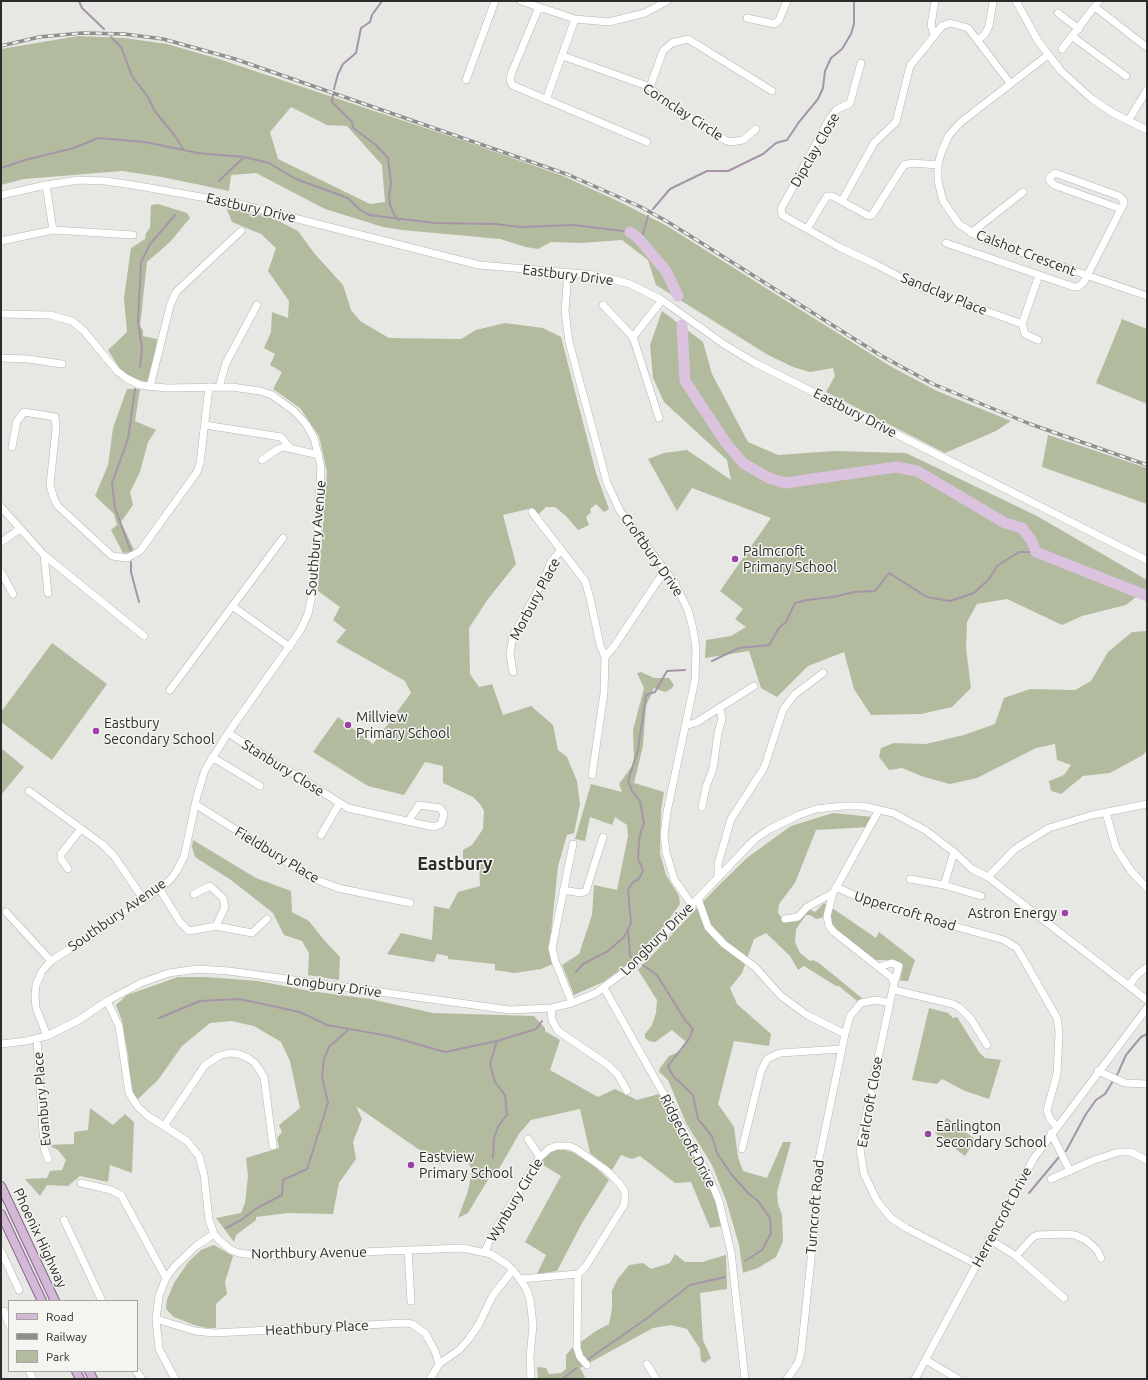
<!DOCTYPE html>
<html>
<head>
<meta charset="utf-8">
<style>
	body { margin:0 }
	#map { position:relative; width:1148px; height:1380px; overflow:hidden; background:#e7e8e4; font-family:Ubuntu,sans-serif }
	canvas { display:block }
	.frame { position:absolute; inset:0; border:2px solid #2b2c2a; pointer-events:none }
	.legend { position:absolute; left:8px; top:1300px; width:130px; height:72px; box-sizing:border-box; background:#f4f5f1; border:1px solid #a4a5a1; margin:0; padding:5px 7px; list-style:none; font-size:12px; color:#2b2c2a }
	.legend li { display:flex; align-items:center; gap:8px; height:20px }
	.legend b { width:20px; border:1px solid #a4a5a1 }
</style>
</head>
<body>
<div id="map">
<canvas width="1148" height="1380"></canvas>
<div class="frame"></div>
<ul class="legend">
<li><b style="height:5px;background:#d3b8d7"></b>Road</li>
<li><b style="height:5px;background:#8f908d"></b>Railway</li>
<li><b style="height:11px;background:#b2bb9e"></b>Park</li>
</ul>
</div>
<script>
const ctx = document.querySelector('canvas').getContext('2d');
ctx.lineJoin = 'round';
function fillPath(path, color) { ctx.fillStyle = color; ctx.fill(path, 'evenodd'); }
const shape = rows => new Path2D(rows.map(r => 'M' + r).join(''));
function trace(path, color, width, dash) { ctx.strokeStyle = color; ctx.lineWidth = width; ctx.lineCap = dash ? 'butt' : 'round'; ctx.setLineDash(dash || []); ctx.stroke(path); }
function drawText(font, color, halo, rows, align = 'center') {
  ctx.font = font + ' Ubuntu,sans-serif'; ctx.lineWidth = 3; ctx.setLineDash([]); ctx.textBaseline = 'middle'; ctx.strokeStyle = halo; ctx.fillStyle = color; for (const [text, x, y, turn = 0] of rows) {
    ctx.save(); ctx.translate(x, y); ctx.rotate((+turn || 0) * Math.PI / 180); ctx.textAlign = isNaN(turn) ? turn : align; if (halo) ctx.strokeText(text, 0, 0); ctx.fillText(text, 0, 0); ctx.restore();
  }
}
const green = shape([
	[78,36,124,38,167,44,219,59,467,142,563,176,620,202,667,226,890,366,937,391,1011,421,996,431,945,453,826,392,835,376,833,368,810,372,793,367,768,355,656,285,648,260,622,240,581,243,551,242,538,249,526,247,500,239,402,230,383,227,325,209,256,173,231,175,229,191,162,177,122,171,24,179,1,185,1,49],
	[291,107,327,125,347,126,382,165,385,202,370,204,278,159,270,132],
	[158,204,187,213,190,218,170,242,147,262,140,326,143,330,143,336,157,339,155,354,147,382,132,378,120,369,108,350,127,332,124,298,131,248,145,239,146,233,150,228,151,205],
	[226,207,273,218,298,231,314,253,343,285,351,310,360,321,389,338,461,339,476,330,505,323,543,328,561,337,596,473,609,509,604,512,596,504,590,509,591,512,586,517,589,525,578,530,566,516,555,507,546,507,539,514,532,508,503,515,516,564,488,599,469,628,470,674,479,687,492,684,503,715,531,706,553,725,558,750,567,757,577,781,580,804,574,833,567,835,558,866,550,943,553,964,541,969,514,973,495,970,495,964,448,959,448,956,437,954,434,962,387,954,401,933,432,940,434,906,449,909,458,892,480,886,479,862,463,859,463,850,472,845,483,829,484,811,480,804,473,797,443,783,443,766,425,762,404,795,368,786,313,752,338,717,373,744,411,693,405,681,336,642,346,630,333,620,340,607,318,591,327,472,319,436,300,408,273,389,282,372,270,365,275,354,264,348,271,332,272,312,288,318,289,301,268,271,276,248,261,234,232,222],
	[662,311,703,342,712,374,748,442,778,455,834,451,906,453,1037,516,1147,580,1147,588,1126,605,1082,616,1062,625,1007,599,977,604,967,622,966,648,971,688,952,707,921,714,871,715,854,689,844,652,808,666,777,697,761,688,749,651,705,658,706,640,731,636,746,627,735,619,743,609,720,591,771,518,692,488,677,511,648,459,664,453,687,450,731,480,727,460,664,402,653,378,650,345],
	[1122,319,1147,329,1147,404,1096,383],
	[127,389,140,389,135,421,156,430,148,442,140,472,130,492,133,505,121,522,135,552,123,553,111,530,117,525,114,514,95,496,108,465,113,428],
	[1048,435,1147,468,1147,504,1042,467],
	[1147,631,1147,750,1143,755,1110,773,1083,776,1061,794,1051,791,1049,781,1064,775,1071,765,1057,760,1055,744,1036,748,977,778,950,784,924,777,902,768,889,770,879,757,881,748,894,743,926,744,964,735,995,724,1004,698,1030,689,1075,690,1091,681,1108,652,1132,632],
	[52,643,107,684,52,760,1,722,1,712],
	[641,672,654,678,669,678,674,685,671,689,665,692,654,688,646,706,643,746,634,783,664,792,661,811,660,853,666,875,679,896,680,904,665,925,632,961,603,982,574,995,562,965,579,954,592,915,594,885,617,890,628,836,627,825,615,817,612,825,590,817,585,841,575,839,591,784,622,792,619,784,632,766,634,759,633,730,644,688,637,673],
	[1,748,24,767,1,795],
	[833,813,873,817,870,827,816,830,795,883,779,904,778,913,782,918,791,922,809,909,815,912,824,903,827,905,825,917,816,919,810,915,806,915,796,929,795,942,800,953,810,961,813,960,819,963,863,999,857,1001,839,986,836,986,804,966,798,970,790,956,766,933,754,939,742,973,730,988,737,1004,771,1034,769,1046,734,1041,718,1104,734,1127,738,1157,743,1171,767,1178,783,1142,791,1142,777,1192,778,1204,782,1215,783,1241,776,1257,758,1268,743,1273,739,1245,726,1200,712,1165,686,1123,668,1080,659,1072,660,1068,669,1056,681,1051,686,1042,672,1030,655,1042,649,1041,645,1038,645,1034,652,1025,656,1013,657,1000,638,970,717,887,748,857,791,826],
	[193,840,256,878,291,891,292,912,309,921,324,940,340,957,339,980,308,975,309,953,302,941,284,935,273,913,231,880,195,857,192,847],
	[832,908,876,938,879,932,915,960,908,981,900,981,903,965,899,962,890,960,875,960,837,930,830,924,830,910],
	[178,977,206,977,258,981,310,991,370,999,433,1013,534,1016,545,1028,545,1031,560,1040,550,1070,598,1097,615,1089,637,1100,659,1094,694,1154,713,1192,722,1226,710,1228,691,1182,675,1183,640,1156,632,1159,621,1155,612,1170,590,1153,580,1109,531,1120,519,1134,496,1174,492,1173,468,1213,458,1218,468,1191,472,1171,467,1159,463,1163,449,1153,440,1164,356,1106,362,1119,353,1142,356,1159,339,1183,333,1214,288,1213,256,1217,256,1220,236,1235,234,1242,216,1218,241,1213,245,1203,248,1176,246,1158,279,1148,277,1138,282,1132,279,1125,300,1108,290,1061,281,1042,254,1026,231,1021,210,1023,182,1046,158,1080,136,1101,130,1083,128,1055,122,1021,116,1005,127,995],
	[929,1008,948,1013,953,1018,957,1017,979,1052,985,1058,1001,1060,989,1099,965,1091,942,1079,937,1084,912,1080],
	[90,1108,113,1125,125,1114,134,1122,132,1173,110,1165,108,1182,80,1176,68,1186,47,1185,40,1196,25,1179,47,1178,50,1171,62,1170,66,1160,58,1150,48,1145,74,1144,74,1132,88,1130],
	[947,1118,976,1140,965,1156,935,1133],
	[557,1148,572,1152,592,1164,609,1180,582,1223,557,1271,537,1274,546,1255,525,1242,561,1176,540,1163,548,1153],
	[214,1245,233,1256,225,1282,227,1294,216,1304,216,1328,207,1328,194,1325,174,1317,166,1309,167,1300,174,1283,189,1261,201,1250],
	[675,1254,685,1262,702,1262,726,1255,727,1289,700,1293,703,1340,711,1358,705,1363,701,1361,700,1349,687,1329,671,1325,653,1328,580,1368,585,1377,582,1379,538,1379,537,1367,546,1368,549,1374,561,1373,566,1369,566,1355,572,1348,596,1331,609,1324,612,1309,612,1291,617,1280,629,1265,643,1263,651,1269,670,1263]
]);
const stream = shape([
	[79,1,82,8,104,29],
	[111,37,121,47,132,76,148,97,154,110,175,136,183,149],
	[334,89,338,74,343,64,356,53,361,28,370,22,372,15,382,1],
	[333,95,332,102,352,122,353,128,376,145,388,158,391,183,389,195,390,205,395,216,399,220],
	[1,168,25,160,74,148,98,138,145,142,198,153,244,157,269,163,296,179,348,198,359,209,369,215,435,223,495,224,521,227,574,225,630,232],
	[219,181,244,157],
	[653,209,670,189,707,171,728,171,763,154,776,143,787,140,799,122,818,99,823,88,825,71,831,58,842,49,851,34,854,24,854,1],
	[641,241,648,216],
	[140,367,142,349,138,321,141,262,150,244,175,215],
	[131,552,115,508,112,483,128,439,135,389],
	[131,562,131,572,139,602],
	[712,661,739,648,769,645,779,628,786,622,795,603,807,600,833,597,854,592,875,591,889,573,927,597,950,601,974,593,989,579,997,566,1019,552,1036,552],
	[628,929,630,956,633,958],
	[643,965,657,975,685,1020,693,1029,689,1039,668,1066,673,1076,693,1095,698,1119,712,1136,717,1153,731,1174,749,1194,758,1201,770,1218,771,1233,762,1250,745,1261],
	[576,972,583,964,608,951,624,937,631,923,628,890,633,882,639,879,643,870,638,859,639,840,642,828,644,824,640,801,632,791,628,781,638,750,646,695,655,692,667,671,685,670],
	[159,1018,200,1001,239,999,300,1012,327,1025,389,1036,445,1052,497,1041,536,1029,542,1021],
	[1066,1151,1086,1114,1096,1100,1105,1094,1118,1073,1126,1055,1141,1037,1147,1034],
	[493,1158,494,1138,499,1125,507,1115,505,1095,495,1082,490,1064,497,1041],
	[1029,1193,1059,1157],
	[226,1228,241,1220,257,1208,282,1195,283,1180,307,1169,328,1103,322,1076,324,1059,329,1047,349,1029],
	[587,1360,646,1319,690,1285,725,1277],
	[562,1379,577,1368]
]);
const river = shape([
	[630,232,639,239,666,271,678,296],
	[682,325,685,381,726,443,743,463,769,478,785,483,896,467,917,471,1005,523,1022,528,1031,540,1036,552,1147,596]
]);
const minor = shape([
	[521,1,575,19,609,22,645,13,667,1],
	[1016,1,1038,41,1061,71,1092,99,1113,113,1147,130],
	[539,7,512,72,510,79,512,85,647,142],
	[1095,7,1145,46],
	[1058,13,1079,29],
	[747,18,774,24,779,20,787,1],
	[934,35,931,25,935,1],
	[1073,37,1126,76],
	[978,40,985,34,989,26,993,2],
	[1062,49,1099,1],
	[1048,55,961,122,949,135,941,153,938,165,938,181,943,201,959,224,982,239,1147,296],
	[563,56,650,87,659,97,725,140,730,142,743,140,756,129],
	[861,63,850,103,836,110,830,118,781,209,782,215,839,247,875,264,915,285,1022,324],
	[466,80,495,1],
	[650,87,663,51,672,43,688,39,772,91],
	[546,100,575,19],
	[1128,121,1147,90],
	[46,185,53,230],
	[1,195,46,185,79,180,105,181,133,185,235,203,479,265,596,275,630,284,662,300,725,345,755,363,1147,560],
	[842,201,874,143,896,122,910,66,942,26,950,23,968,28,1010,83],
	[807,229,827,196,832,196,869,216,872,215,904,165,912,163,938,165],
	[971,233,1023,192],
	[1,241,53,230,133,235],
	[946,243,1074,287,1078,287,1084,282,1087,276,1121,209,1124,203,1124,201,1119,196,1055,173,1050,177,1049,180,1054,185,1121,209],
	[568,272,565,311,569,342,607,483,620,511,674,582,688,610,693,629,696,648,695,680,667,812,664,835,666,852,674,879,692,905],
	[603,305,633,337,659,418],
	[1,314,50,315,72,321,84,331,117,371,126,378,140,385,166,388,232,387,260,391,272,395,294,411,306,424,314,438,321,467,315,580,308,614,300,631,228,733,205,770,197,796,184,857,176,872,170,880,144,900,51,961,42,971,36,985,35,996,36,1008,47,1036],
	[633,337,662,300],
	[1038,340,1025,334,1022,324,1039,275],
	[1,358,28,359,62,364],
	[150,387,170,306,176,292,241,231],
	[219,387,226,363,257,305],
	[205,425,281,437,289,447],
	[12,447,17,421,24,412,55,417,56,428,50,485,54,499,58,506,112,556,127,558,140,551,197,472,200,463,209,387],
	[262,460,278,449,284,447,319,455],
	[1,507,44,555,144,636],
	[532,512,585,581,590,598,600,645,605,657],
	[1,542,20,529],
	[44,555,48,593],
	[1,572,13,594],
	[232,606,290,647],
	[513,672,510,654,513,636,544,579,551,562,561,550],
	[170,690,283,538],
	[685,726,697,722,754,686],
	[228,733,348,808,434,827,441,824,444,814,440,808,419,805,409,820],
	[212,757,260,786],
	[592,775,604,693,605,657,615,645,665,570],
	[29,791,102,844,114,856,144,900],
	[195,804,312,878,338,888,410,903],
	[702,807,706,787,713,769,718,733,722,719,720,708],
	[879,810,833,893,827,916,829,926,834,932,891,977,894,983,862,1134,860,1149,864,1174,877,1201,891,1218,906,1228,976,1264],
	[1106,813,1116,848,1131,871,1147,888],
	[321,835,339,804],
	[68,869,61,859,61,854,81,829],
	[988,877,1015,849,1049,828,1092,815,1147,804],
	[718,878,718,864,731,819,764,768,783,710,794,695,823,673],
	[910,879,944,885,981,896],
	[944,885,954,852],
	[836,887,871,903,1004,940,1017,948,1057,1018,1059,1032,1057,1074,1047,1110,1050,1119,1056,1126],
	[159,888,180,922,189,931,216,926,252,933,267,919],
	[563,890,581,893,586,891,603,837],
	[194,894,210,886,223,898,225,907,216,926],
	[698,899,708,927,724,944,755,967,781,996,807,1015,845,1034],
	[6,912,51,961],
	[785,919,798,917,807,907,833,893],
	[878,967,892,963,899,966,894,983],
	[1129,985,1138,974,1147,967],
	[604,988,695,1150,709,1177,719,1201,731,1252,745,1379],
	[894,990,953,1004,960,1008,971,1019,987,1045],
	[107,1001,119,1026,129,1093,138,1107,148,1116,187,1141,199,1156,204,1175,209,1220,214,1234,219,1240,231,1250,239,1253,261,1256,462,1248,491,1254,508,1265,516,1274,526,1288,530,1299,533,1325,530,1357,531,1379],
	[572,1003,555,961,552,948,573,844],
	[551,1008,552,1020,558,1031,608,1065,618,1075,627,1091],
	[37,1039,44,1148,48,1159],
	[1,1044,26,1041,47,1036,79,1020,107,1001,141,983,169,973,198,969,229,971,510,1010,551,1008,572,1003,596,993,636,963,754,840,768,830,799,815,816,809,844,806,862,806,893,813,925,830,954,852,972,869,988,877,1147,1000],
	[1098,1071,1125,1083,1147,1084],
	[164,1126,205,1065,219,1056,229,1053,239,1054,248,1058,255,1063,264,1077,273,1146],
	[1051,1133,1070,1171],
	[528,1139,540,1157],
	[742,1149,761,1071,767,1059,780,1053,841,1049],
	[1051,1179,1094,1160,1119,1152,1131,1152,1147,1160],
	[81,1183,111,1190,121,1195,166,1278],
	[64,1220,102,1301],
	[989,1239,1016,1256,1064,1298],
	[408,1250,411,1301],
	[1,1251,19,1290],
	[485,1252,491,1237,531,1171,539,1158,549,1149,556,1146,569,1146,576,1149,606,1170,620,1184,625,1192,625,1198,624,1205,586,1266,578,1274,521,1279],
	[1016,1256,1033,1237,1038,1235,1065,1234,1075,1235,1086,1240,1097,1250,1101,1258],
	[578,1274,577,1348,580,1357,587,1365],
	[4,1311,9,1325],
	[156,1319,195,1331,214,1333,405,1323,412,1324,425,1333,435,1351,439,1364,430,1379],
	[926,1360,958,1379],
	[439,1364,459,1350,468,1340,479,1324,493,1295,513,1270],
	[647,1364,656,1379],
	[29,1371,33,1379],
	[136,1371,142,1379],
	[175,1379,159,1349,156,1319,159,1296,166,1278,175,1266,196,1246,214,1234],
	[787,1379,798,1363,801,1353,811,1259,819,1159,845,1034,850,1016,861,1003,876,1000,890,1003],
	[915,1379,1034,1158,1147,1008]
]);
const major = shape([
	[1,1186,55,1301],
	[1,1214,42,1301],
	[76,1371,80,1379],
	[89,1371,93,1379]
]);
const rail = shape([
	[1,46,39,37,82,33,124,34,163,39,235,59,569,175,641,207,668,222,880,355,933,384,1030,424,1147,465]
]);
const markers = [
	[735,559,4,"#9d3fa8"],
	[348,725,4,"#9d3fa8"],
	[96,731,4,"#9d3fa8"],
	[1065,913,4,"#9d3fa8"],
	[928,1134,4,"#9d3fa8"],
	[411,1165,4,"#9d3fa8"]
];
const streetNames = [
	["Cornclay Circle",683,112,33],
	["Dipclay Close",815,150,-60],
	["Eastbury Drive",251,208,13],
	["Calshot Crescent",1026,253,21],
	["Eastbury Drive",568,275,7],
	["Sandclay Place",944,294,22],
	["Eastbury Drive",855,413,27],
	["Southbury Avenue",316,538,-85],
	["Croftbury Drive",652,555,55],
	["Morbury Place",535,599,-62],
	["Stanbury Close",283,768,32],
	["Fieldbury Place",277,855,31],
	["Uppercroft Road",905,911,17],
	["Southbury Avenue",117,915,-35],
	["Longbury Drive",657,939,-45],
	["Longbury Drive",334,986,8],
	["Evanbury Place",42,1099,-95],
	["Earlcroft Close",870,1102,-80],
	["Ridgecroft Drive",688,1141,62],
	["Wynbury Circle",515,1200,-59],
	["Turncroft Road",815,1207,-85],
	["Herrencroft Drive",1002,1217,-62],
	["Phoenix Highway",40,1238,65],
	["Northbury Avenue",309,1253,-1],
	["Heathbury Place",317,1328,-3]
];
const poiNames = [
	["Palmcroft",743,551],
	["Primary School",743,567],
	["Millview",356,717],
	["Primary School",356,733],
	["Eastbury",104,723],
	["Secondary School",104,739],
	["Astron Energy",1057,913,"right"],
	["Earlington",936,1126],
	["Secondary School",936,1142],
	["Eastview",419,1157],
	["Primary School",419,1173]
];
const districtNames = [
	["Eastbury",455,864]
];
fillPath(green, '#b2bb9e');
trace(stream, '#a695a8', 2);
trace(river, '#dbc2de', 11);
trace(minor, '#b5b6b3', 8);
trace(major, '#856889', 10);
trace(minor, '#fff', 7);
trace(major, '#d3b8d7', 8);
trace(rail, '#8f908d', 3.5);
trace(rail, '#f4f5f1', 2, [6]);
for (const [x, y, r, color] of markers) { const dot = new Path2D(); dot.arc(x, y, r, 0, 2 * Math.PI); ctx.fillStyle = color; ctx.fill(dot); trace(dot, '#f4f5f1', 1.5); }
drawText('14px', '#2b2c2a', '#f4f5f1', streetNames);
drawText('14px', '#2b2c2a', '#f4f5f1', poiNames, 'left');
drawText('bold 18px', '#2c2d29', '#f4f5f1', districtNames);
</script>
</body>
</html>
